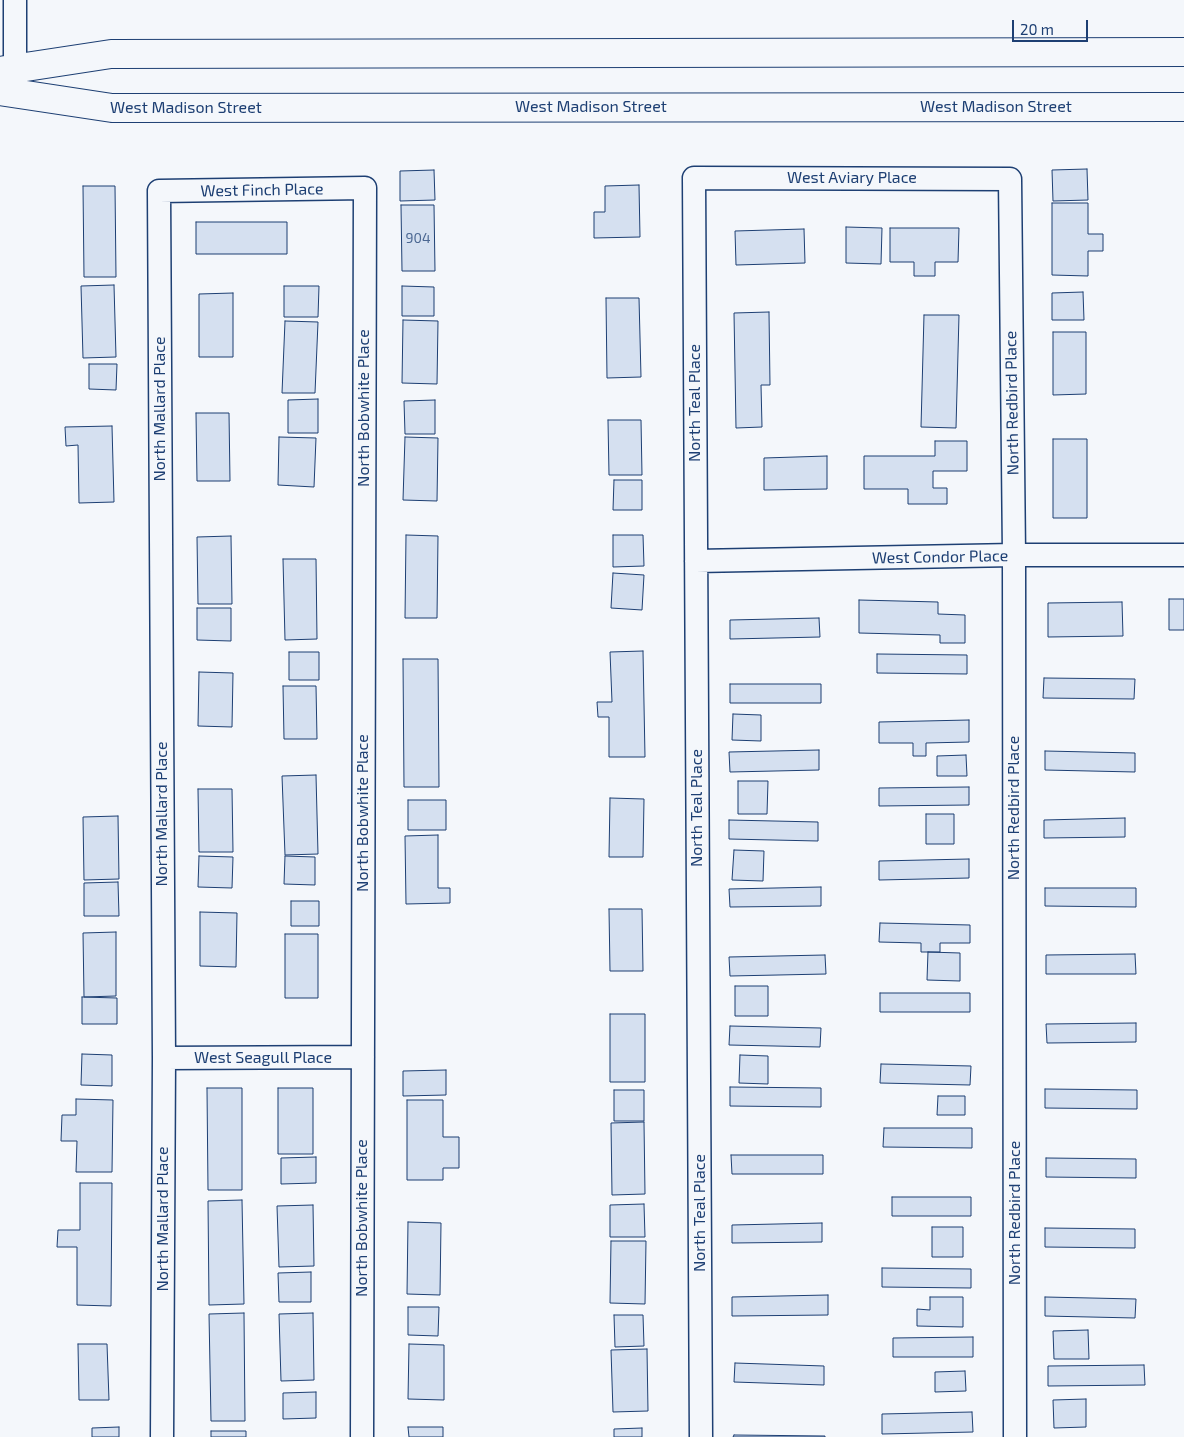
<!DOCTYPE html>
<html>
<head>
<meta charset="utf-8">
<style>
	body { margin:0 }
	#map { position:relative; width:1184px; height:1437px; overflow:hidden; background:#f4f7fb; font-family:"Exo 2",sans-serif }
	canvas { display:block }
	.scale { position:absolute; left:1012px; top:20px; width:76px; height:22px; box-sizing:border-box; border:2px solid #1d3f73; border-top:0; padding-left:6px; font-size:15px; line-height:18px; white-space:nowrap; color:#1d3f73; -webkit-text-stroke:4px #f4f7fb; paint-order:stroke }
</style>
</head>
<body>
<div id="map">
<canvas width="1184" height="1437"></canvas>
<div class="scale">20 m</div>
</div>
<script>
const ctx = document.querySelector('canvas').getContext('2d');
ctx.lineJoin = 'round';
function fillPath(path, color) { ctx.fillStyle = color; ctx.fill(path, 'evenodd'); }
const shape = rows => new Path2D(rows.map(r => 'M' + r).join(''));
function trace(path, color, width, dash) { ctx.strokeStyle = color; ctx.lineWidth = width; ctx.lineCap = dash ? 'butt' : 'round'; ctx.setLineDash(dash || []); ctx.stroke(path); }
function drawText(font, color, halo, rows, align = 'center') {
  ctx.font = font + ' "Exo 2",sans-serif'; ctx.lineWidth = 4; ctx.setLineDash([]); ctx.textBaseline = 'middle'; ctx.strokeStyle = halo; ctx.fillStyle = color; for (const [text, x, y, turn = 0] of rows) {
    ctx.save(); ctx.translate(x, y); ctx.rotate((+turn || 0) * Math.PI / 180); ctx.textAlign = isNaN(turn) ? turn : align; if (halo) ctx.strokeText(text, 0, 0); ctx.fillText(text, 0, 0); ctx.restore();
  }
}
const building = shape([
	[1087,169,1088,200,1053,201,1052,170,1087,169],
	[434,170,435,200,400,201,400,171,434,170],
	[639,185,640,237,594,238,594,212,605,212,605,186,639,185],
	[83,186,115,186,116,277,84,277,83,186],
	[1052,203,1088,203,1088,234,1103,234,1103,251,1088,251,1088,276,1052,275,1052,203],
	[401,205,434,205,435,271,402,271,401,205],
	[196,222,287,222,287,254,196,254,196,222],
	[846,227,882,228,881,264,846,263,846,227],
	[890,228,959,228,958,262,935,262,935,276,914,276,914,262,890,262,890,228],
	[804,229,805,263,736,265,735,231,804,229],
	[114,285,116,357,83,358,81,286,114,285],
	[284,286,319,286,318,317,284,317,284,286],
	[402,286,434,287,434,316,402,316,402,286],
	[1083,292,1084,320,1052,320,1052,293,1083,292],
	[233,293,233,357,199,357,199,294,233,293],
	[606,298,639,298,641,377,607,378,606,298],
	[769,312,770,385,761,385,762,427,736,428,734,313,769,312],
	[924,315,959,315,956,428,921,427,924,315],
	[403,320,438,321,437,384,402,383,403,320],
	[285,321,318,322,315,393,282,393,285,321],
	[1053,332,1086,332,1086,394,1053,395,1053,332],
	[89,364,117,364,116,390,89,389,89,364],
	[318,399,318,433,288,433,288,400,318,399],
	[435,400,435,434,405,434,404,401,435,400],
	[196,413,229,413,230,481,197,481,196,413],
	[608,420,641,420,642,475,609,475,608,420],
	[112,426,114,502,79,503,78,445,66,446,65,427,112,426],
	[279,437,316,438,314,487,278,485,279,437],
	[405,437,438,438,437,501,403,500,405,437],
	[1053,439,1087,439,1087,518,1053,518,1053,439],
	[935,441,967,441,967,471,933,471,933,488,947,488,947,504,908,504,908,489,864,489,864,456,935,456,935,441],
	[827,456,827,489,764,490,764,458,827,456],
	[614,480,642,480,642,510,613,510,614,480],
	[406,535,438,536,437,618,405,618,406,535],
	[613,535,643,535,644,566,613,567,613,535],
	[231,536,232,604,198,604,197,537,231,536],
	[283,559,316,559,317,639,285,640,283,559],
	[613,573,644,575,642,610,611,608,613,573],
	[1169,599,1184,599,1184,630,1169,630,1169,599],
	[859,600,938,602,938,614,965,615,965,643,940,643,940,635,859,633,859,600],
	[1122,602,1123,636,1048,637,1048,603,1122,602],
	[197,608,231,608,231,641,197,640,197,608],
	[819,618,820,637,730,639,730,620,819,618],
	[643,651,645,757,609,757,609,717,598,717,597,702,612,702,610,652,643,651],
	[289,652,319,652,319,680,289,680,289,652],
	[877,654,967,655,967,674,877,673,877,654],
	[403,659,438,659,439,787,404,787,403,659],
	[199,672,233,673,232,727,198,726,199,672],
	[1044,678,1135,679,1134,699,1043,698,1044,678],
	[730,684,821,684,821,703,730,703,730,684],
	[283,686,316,686,317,739,284,739,283,686],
	[733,714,761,715,761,741,732,740,733,714],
	[969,720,969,742,926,743,926,756,913,756,913,743,879,743,879,722,969,720],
	[819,750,819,770,730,772,729,752,819,750],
	[1045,751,1135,753,1135,772,1045,770,1045,751],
	[966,755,967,776,937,776,937,756,966,755],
	[316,775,318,854,285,855,282,776,316,775],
	[738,781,768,781,767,814,738,814,738,781],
	[969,787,969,805,879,806,879,788,969,787],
	[198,789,232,789,233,852,199,852,198,789],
	[610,798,644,799,643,857,609,857,610,798],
	[408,800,446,800,446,830,408,830,408,800],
	[926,814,954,814,954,844,926,844,926,814],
	[118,816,119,879,84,880,83,817,118,816],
	[1125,818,1125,837,1044,838,1044,820,1125,818],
	[729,820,818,822,818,841,729,839,729,820],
	[438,835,438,888,450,888,450,903,406,904,405,836,438,835],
	[734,850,764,851,763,881,732,880,734,850],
	[199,856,233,857,232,888,198,887,199,856],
	[285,856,315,857,315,885,284,884,285,856],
	[969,859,969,878,879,880,879,861,969,859],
	[118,882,119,916,84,916,84,883,118,882],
	[821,887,821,906,730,907,729,889,821,887],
	[1045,888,1136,888,1136,907,1045,906,1045,888],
	[291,901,319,901,319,926,291,926,291,901],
	[609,909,642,909,643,971,610,971,609,909],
	[200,912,237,913,236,967,200,966,200,912],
	[880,923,970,925,970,943,940,943,940,952,921,952,921,943,879,942,880,923],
	[116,932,116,996,84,997,83,933,116,932],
	[285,934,318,934,318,998,285,998,285,934],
	[928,952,960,953,960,981,927,980,928,952],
	[1135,954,1136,974,1046,974,1046,955,1135,954],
	[825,955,826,974,730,976,729,957,825,955],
	[735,986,768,986,768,1016,735,1016,735,986],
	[880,993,970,993,970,1012,880,1012,880,993],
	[82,997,117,998,117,1024,82,1024,82,997],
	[610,1014,645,1014,645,1082,610,1082,610,1014],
	[1136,1023,1136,1042,1047,1043,1046,1024,1136,1023],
	[730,1026,821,1028,820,1047,729,1045,730,1026],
	[82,1054,112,1055,112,1086,81,1085,82,1054],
	[740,1055,768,1056,768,1084,739,1083,740,1055],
	[881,1064,971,1066,970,1085,880,1083,881,1064],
	[446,1070,446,1095,403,1096,403,1071,446,1070],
	[730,1087,821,1088,821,1107,730,1106,730,1087],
	[207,1088,242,1088,242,1190,208,1190,207,1088],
	[278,1088,313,1088,313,1154,278,1154,278,1088],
	[1045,1089,1137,1090,1137,1109,1045,1108,1045,1089],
	[614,1090,644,1090,644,1121,614,1121,614,1090],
	[938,1096,965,1096,965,1115,937,1115,938,1096],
	[76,1099,113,1100,112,1172,76,1172,77,1141,61,1141,62,1115,76,1115,76,1099],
	[407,1100,443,1100,443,1137,459,1137,459,1168,443,1168,443,1180,407,1180,407,1100],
	[644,1122,645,1194,612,1195,611,1123,644,1122],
	[884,1128,972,1128,972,1148,883,1147,884,1128],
	[731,1155,823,1155,823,1174,732,1174,731,1155],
	[316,1157,316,1183,281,1184,281,1158,316,1157],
	[1046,1158,1136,1159,1136,1178,1046,1177,1046,1158],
	[80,1183,112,1183,111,1306,77,1305,77,1247,57,1247,58,1230,80,1230,80,1183],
	[892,1197,971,1197,971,1216,892,1216,892,1197],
	[242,1200,244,1304,209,1305,208,1201,242,1200],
	[644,1204,645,1237,610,1237,610,1205,644,1204],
	[313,1205,314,1266,279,1267,277,1206,313,1205],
	[408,1222,441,1223,440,1295,407,1294,408,1222],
	[822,1223,822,1242,732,1243,732,1225,822,1223],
	[932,1227,963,1227,963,1257,932,1257,932,1227],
	[1045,1228,1135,1229,1135,1248,1045,1247,1045,1228],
	[611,1241,646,1241,645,1304,610,1303,611,1241],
	[882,1268,971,1269,971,1288,882,1287,882,1268],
	[311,1272,311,1302,279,1302,278,1273,311,1272],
	[828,1295,828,1315,732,1316,732,1297,828,1295],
	[930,1297,963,1297,963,1327,917,1326,917,1309,930,1310,930,1297],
	[1045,1297,1136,1299,1135,1318,1045,1316,1045,1297],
	[408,1307,439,1307,438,1336,408,1335,408,1307],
	[244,1313,245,1421,211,1421,209,1314,244,1313],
	[313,1313,314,1380,281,1381,279,1314,313,1313],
	[614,1315,643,1315,644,1346,615,1347,614,1315],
	[1088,1330,1089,1359,1054,1359,1053,1331,1088,1330],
	[973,1337,973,1357,893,1357,893,1338,973,1337],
	[78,1344,107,1344,109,1400,79,1400,78,1344],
	[409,1344,444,1345,444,1400,408,1399,409,1344],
	[647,1349,648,1411,613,1412,611,1350,647,1349],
	[735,1363,824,1366,824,1385,734,1382,735,1363],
	[1144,1365,1145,1385,1048,1386,1048,1366,1144,1365],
	[965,1371,966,1391,935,1392,935,1372,965,1371],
	[316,1392,316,1418,283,1419,283,1393,316,1392],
	[1086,1399,1086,1427,1054,1428,1053,1400,1086,1399],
	[972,1412,973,1432,882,1434,882,1414,972,1412],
	[119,1427,119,1437,92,1437,92,1428,119,1427],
	[408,1427,443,1427,443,1437,409,1437,408,1427],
	[642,1428,642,1437,614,1437,614,1429,642,1428],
	[211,1431,246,1431,246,1437,211,1437,211,1431],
	[734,1435,825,1436,825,1437,733,1437,734,1435]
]);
const street = shape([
	[15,85,15,0],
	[696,561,1014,555,1184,555],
	[164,1058,363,1057],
	[162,1437,164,1058,159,191,365,188,362,1437],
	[701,1437,694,178,1010,179,1014,555,1015,1437]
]);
const secondary = shape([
	[0,71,111,54,1184,52],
	[0,91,112,108,1184,107]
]);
const numberNames = [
	["904",418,238]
];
const streetNames = [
	["West Madison Street",591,107],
	["West Madison Street",996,107],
	["West Madison Street",186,108],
	["West Aviary Place",852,178],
	["West Finch Place",262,190,-1],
	["North Teal Place",695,403,-90],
	["North Redbird Place",1012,403,-91],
	["North Bobwhite Place",364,408,-90],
	["North Mallard Place",160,409,-90],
	["West Condor Place",940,557,-1],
	["North Teal Place",697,808,-90],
	["North Redbird Place",1014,808,-90],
	["North Bobwhite Place",363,813,-90],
	["North Mallard Place",162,814,-90],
	["West Seagull Place",263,1058],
	["North Teal Place",700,1213,-90],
	["North Redbird Place",1015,1213,-90],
	["North Bobwhite Place",362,1218,-90],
	["North Mallard Place",163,1219,-90]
];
fillPath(building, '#d5e0f0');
trace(building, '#1d3f73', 1);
trace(street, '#1d3f73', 25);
trace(secondary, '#1d3f73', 30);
trace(street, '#f4f7fb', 22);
trace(secondary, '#f4f7fb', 28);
drawText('14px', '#4b6792', null, numberNames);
drawText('16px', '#1d3f73', '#f4f7fb', streetNames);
</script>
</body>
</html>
